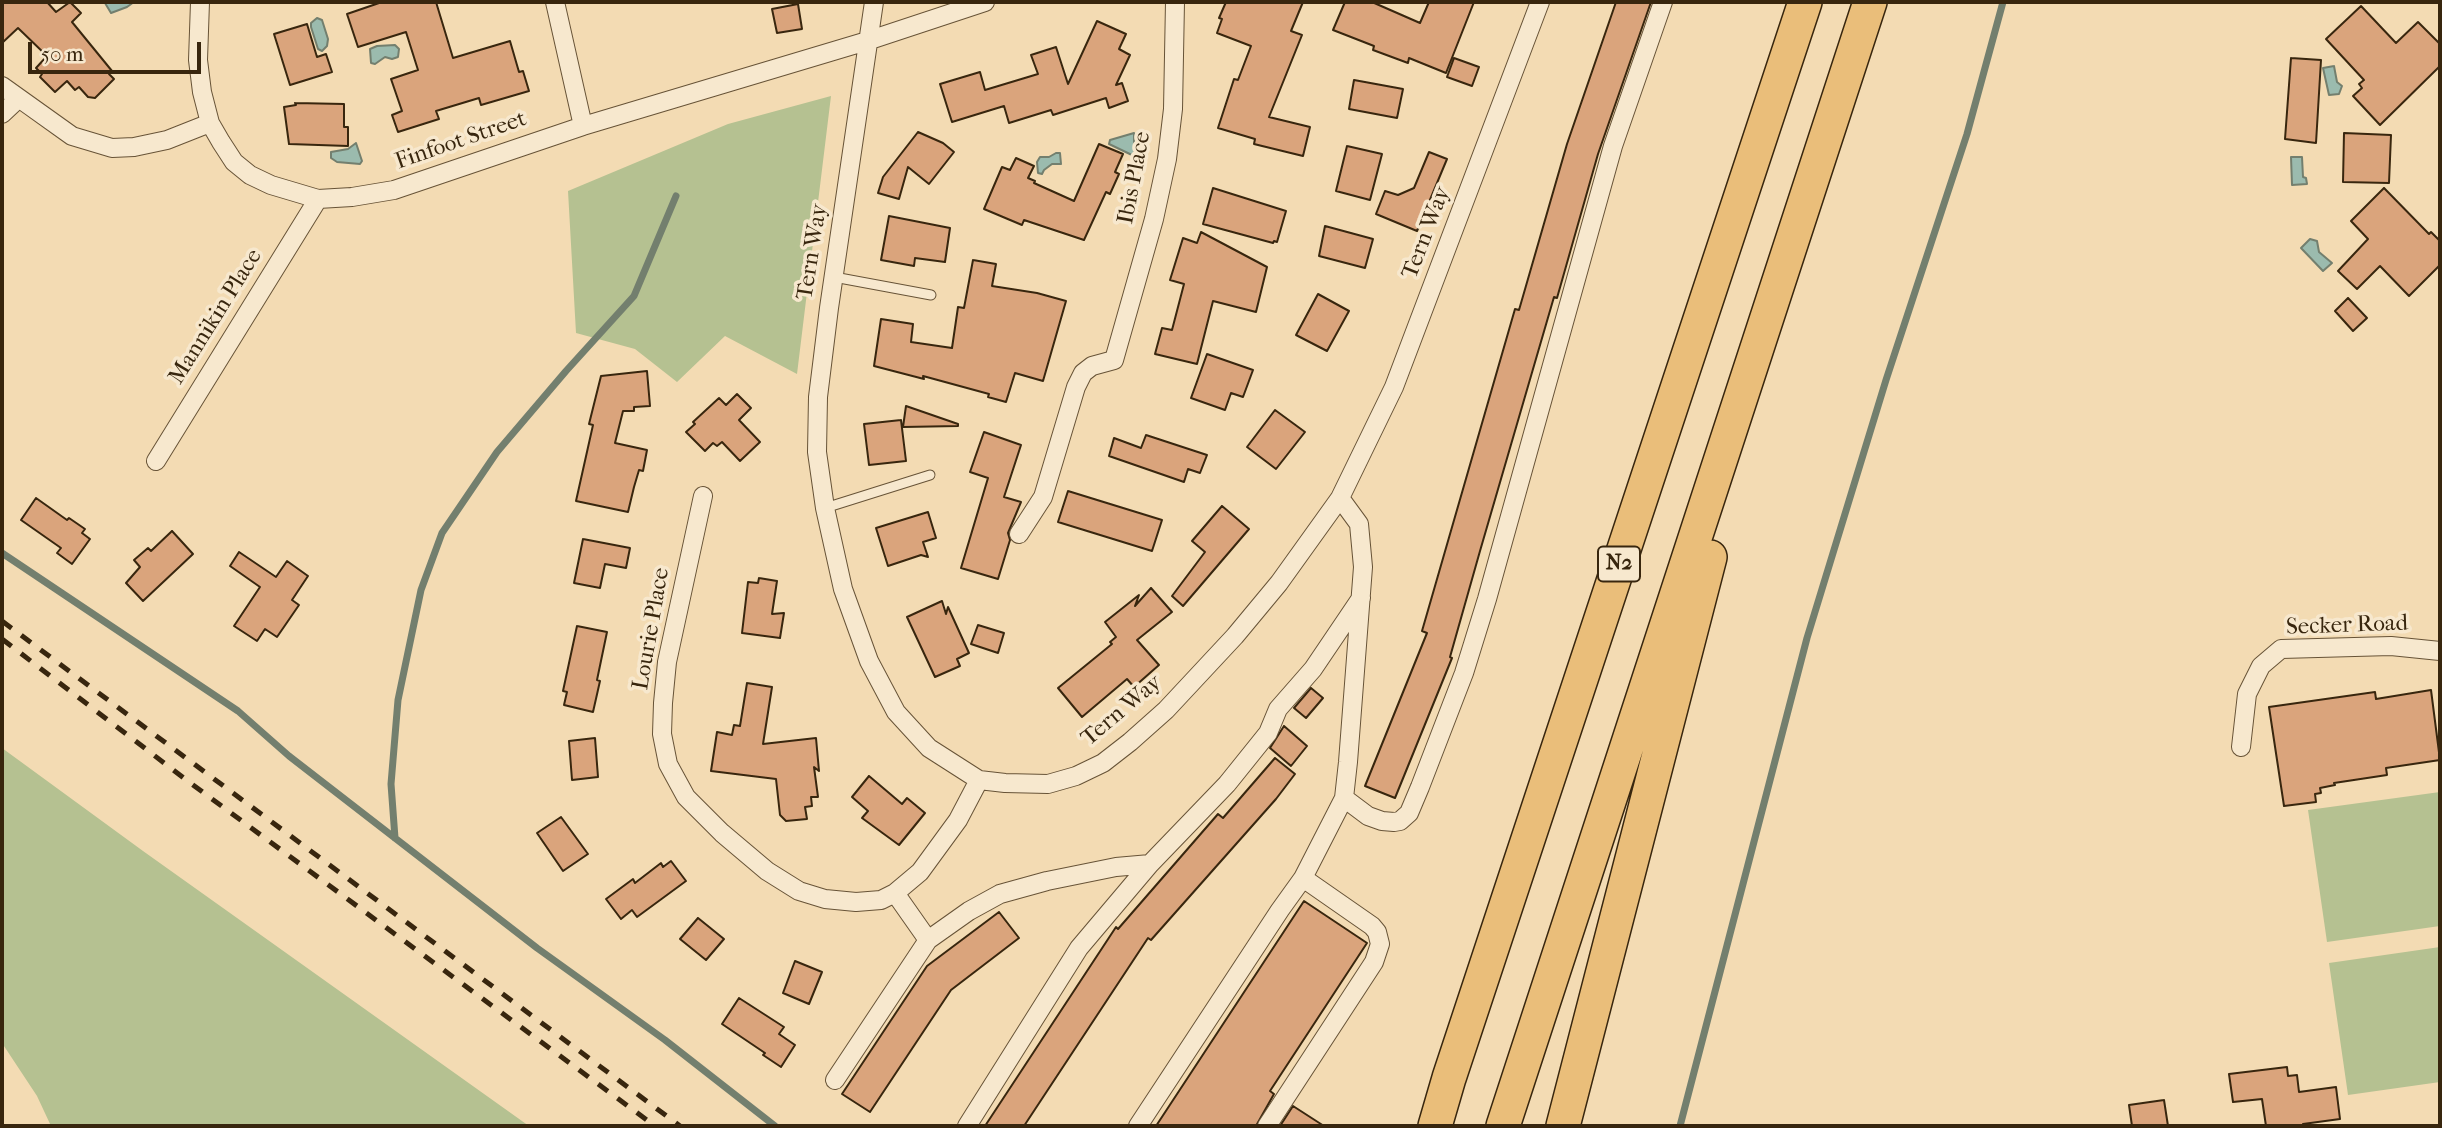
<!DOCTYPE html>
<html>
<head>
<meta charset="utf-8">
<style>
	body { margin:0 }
	#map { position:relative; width:2442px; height:1128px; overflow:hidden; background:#f3dbb3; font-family:"IM FELL French Canon",serif }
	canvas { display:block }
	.frame { position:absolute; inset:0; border:4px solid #38260e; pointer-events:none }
	.scale { position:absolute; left:28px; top:42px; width:173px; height:32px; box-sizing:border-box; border:4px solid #38260e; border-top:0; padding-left:9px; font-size:21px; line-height:24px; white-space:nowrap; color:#38260e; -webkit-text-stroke:5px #f7e8ce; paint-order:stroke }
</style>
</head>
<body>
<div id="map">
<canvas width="2442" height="1128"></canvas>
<div class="frame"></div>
<div class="scale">50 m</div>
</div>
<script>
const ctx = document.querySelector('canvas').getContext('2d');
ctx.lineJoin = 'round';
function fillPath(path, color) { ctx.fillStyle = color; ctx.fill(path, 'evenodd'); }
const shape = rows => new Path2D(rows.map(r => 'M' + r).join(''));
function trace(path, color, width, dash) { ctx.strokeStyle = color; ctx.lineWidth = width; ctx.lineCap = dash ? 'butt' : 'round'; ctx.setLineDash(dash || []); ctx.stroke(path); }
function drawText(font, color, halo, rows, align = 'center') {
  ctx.font = font + ' "IM FELL French Canon",serif'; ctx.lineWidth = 7; ctx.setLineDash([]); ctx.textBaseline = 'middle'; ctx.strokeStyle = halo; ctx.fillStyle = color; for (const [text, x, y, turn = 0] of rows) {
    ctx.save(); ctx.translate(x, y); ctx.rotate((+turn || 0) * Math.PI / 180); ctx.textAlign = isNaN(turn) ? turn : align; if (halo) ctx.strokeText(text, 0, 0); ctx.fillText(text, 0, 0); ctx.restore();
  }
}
const green = shape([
	[831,96,797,374,725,336,677,382,635,349,576,333,568,191,728,124],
	[2,748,143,851,529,1126,51,1126,37,1096,2,1043],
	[2440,792,2440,926,2327,942,2308,810],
	[2440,947,2440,1082,2348,1095,2329,963]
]);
const water = shape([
	[108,2,134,2,127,7,111,13,105,3,108,2],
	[317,18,322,20,328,39,327,46,322,51,318,49,311,27,311,23,317,18],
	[395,45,399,49,398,57,392,59,385,57,375,64,371,63,370,49,377,46,395,45],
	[2334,66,2337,82,2342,86,2339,94,2329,95,2323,68,2334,66],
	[1134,133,1134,156,1109,144,1110,140,1134,133],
	[356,143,362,161,360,164,337,162,331,158,331,152,348,149,356,143],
	[1056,153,1060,153,1061,164,1052,164,1044,170,1042,174,1038,173,1037,162,1040,157,1049,157,1056,153],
	[2291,157,2302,157,2303,177,2306,178,2307,184,2292,185,2291,157],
	[2310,239,2317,241,2319,252,2332,263,2323,271,2301,248,2310,239]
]);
const stream = shape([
	[2,553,238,711,289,756,537,948,665,1040,775,1126],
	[395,838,391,784,398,700,421,590,442,533,497,452,566,371,634,296,676,196],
	[1680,1126,1807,638,1886,380,1967,134,2003,2]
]);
const building = shape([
	[2,2,47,2,56,12,70,2,81,13,72,22,112,71,109,74,114,79,95,98,88,97,79,87,75,90,67,81,55,92,40,77,42,74,36,68,47,56,18,28,2,43,2,2],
	[382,2,436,2,453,58,510,41,519,72,523,71,529,91,481,105,479,98,436,111,439,119,398,132,392,115,402,111,391,79,418,70,406,32,358,47,347,14,382,2],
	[1226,2,1303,2,1291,31,1302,35,1269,117,1310,127,1303,156,1254,144,1255,139,1218,128,1234,79,1238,80,1251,46,1217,33,1222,19,1219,18,1226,2],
	[1345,2,1372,2,1420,23,1429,2,1474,2,1446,73,1409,58,1408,63,1373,50,1374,46,1333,30,1345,2],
	[1616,2,1651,2,1598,154,1557,298,1554,297,1480,551,1450,657,1452,658,1395,798,1365,786,1427,633,1422,631,1515,309,1519,310,1567,144,1616,2],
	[798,4,802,29,777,33,772,9,798,4],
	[2361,6,2396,43,2418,22,2440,44,2440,66,2380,125,2353,96,2362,88,2359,84,2364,80,2326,39,2361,6],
	[1097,21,1126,34,1119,49,1130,55,1116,85,1122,83,1128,101,1109,108,1106,98,1053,115,1051,110,1009,123,1004,106,952,122,940,84,980,72,985,90,1038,74,1031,55,1056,47,1068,84,1097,21],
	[307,24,317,57,326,54,332,72,290,85,274,34,307,24],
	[1454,58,1479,67,1472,86,1447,77,1454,58],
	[2291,58,2321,60,2316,143,2285,139,2291,58],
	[1354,80,1403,89,1397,118,1349,109,1354,80],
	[295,103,344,104,344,127,348,127,348,146,289,144,284,107,296,105,295,103],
	[918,132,943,143,954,152,929,184,908,167,899,199,878,193,883,177,918,132],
	[2344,133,2391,135,2389,183,2343,182,2344,133],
	[1099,144,1123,154,1115,172,1119,174,1110,194,1106,192,1084,240,1024,220,1022,225,984,209,1002,167,1010,170,1016,158,1034,166,1028,178,1035,181,1034,183,1074,201,1099,144],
	[1347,146,1382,154,1370,200,1336,191,1347,146],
	[1429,152,1447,159,1417,231,1376,214,1385,191,1398,195,1414,188,1429,152],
	[1213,188,1286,211,1277,242,1274,241,1273,243,1203,224,1213,188],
	[2384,188,2429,234,2431,232,2440,241,2440,265,2409,296,2380,266,2357,289,2338,271,2368,239,2351,221,2384,188],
	[889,216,950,228,945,262,915,258,914,266,881,260,889,216],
	[1325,226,1373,239,1365,268,1319,256,1325,226],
	[1201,232,1267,267,1256,312,1213,301,1197,364,1155,354,1162,328,1172,330,1184,284,1170,280,1183,238,1197,243,1201,232],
	[973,260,996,264,992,286,1037,293,1066,301,1043,381,1015,373,1006,402,988,397,989,394,923,376,924,379,874,366,881,319,913,324,911,342,952,348,958,307,964,308,973,260],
	[1318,294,1349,311,1327,351,1296,335,1318,294],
	[2348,298,2367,318,2353,331,2335,311,2348,298],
	[1207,354,1253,370,1243,397,1231,393,1225,410,1191,398,1207,354],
	[647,371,650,406,634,407,634,411,623,411,615,443,647,450,643,471,639,470,634,487,628,512,576,501,593,425,589,424,601,376,647,371],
	[737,394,751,408,739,420,760,442,740,461,722,442,717,446,713,443,705,451,686,432,695,424,693,422,719,398,726,405,737,394],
	[906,406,958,424,958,426,903,427,906,406],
	[1275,410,1305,432,1276,469,1247,447,1275,410],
	[901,420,906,461,869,465,864,424,901,420],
	[984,432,1021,445,1004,497,1021,502,1008,533,1010,540,998,579,961,568,988,478,970,472,984,432],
	[1146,435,1207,455,1200,473,1188,469,1184,482,1109,456,1114,438,1141,448,1146,435],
	[1068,491,1162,520,1152,551,1058,522,1068,491],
	[36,498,67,520,69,518,85,529,82,533,90,539,72,564,57,553,61,548,21,520,36,498],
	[1222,506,1249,529,1183,606,1172,596,1205,552,1192,541,1222,506],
	[928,512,936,538,923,542,928,557,921,555,888,566,876,528,928,512],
	[172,531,193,554,143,601,126,583,140,567,134,560,148,548,151,551,172,531],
	[583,539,630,548,626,568,605,564,600,588,574,583,583,539],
	[239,552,276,577,287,561,308,576,292,600,299,605,277,637,265,629,257,641,234,626,260,587,230,566,239,552],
	[759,578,777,581,772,614,784,613,780,638,742,633,748,582,758,583,759,578],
	[1151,588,1172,612,1137,640,1159,665,1134,687,1127,679,1082,717,1058,688,1112,644,1110,642,1116,637,1105,622,1139,595,1135,606,1151,588],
	[942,601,946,614,948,607,969,653,957,659,960,666,935,677,907,617,942,601],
	[978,625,1004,633,998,653,971,644,978,625],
	[577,626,607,632,597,680,600,681,593,712,564,705,567,692,563,691,577,626],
	[747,683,772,687,763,744,816,738,819,771,814,767,818,797,811,797,812,806,805,807,807,819,786,821,780,815,776,779,711,771,717,732,732,735,734,725,740,726,747,683],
	[1311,688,1323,698,1306,718,1294,708,1311,688],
	[2431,690,2440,760,2386,768,2387,775,2334,783,2335,785,2320,788,2321,793,2315,794,2316,802,2284,806,2269,707,2375,692,2376,699,2431,690],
	[1284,726,1307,746,1291,766,1270,748,1284,726],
	[595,738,598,777,572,780,569,741,595,738],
	[1275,758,1295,774,1276,799,1151,940,1148,938,1024,1126,985,1126,1116,927,1118,929,1218,814,1223,818,1275,758],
	[869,776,902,804,907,798,925,813,899,845,862,818,868,811,852,797,869,776],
	[561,817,588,854,563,871,537,833,561,817],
	[671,861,686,881,637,917,632,910,621,919,606,899,633,879,635,883,661,863,663,867,671,861],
	[1304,901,1367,943,1270,1091,1274,1094,1256,1126,1156,1126,1304,901],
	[999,912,1019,938,951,990,870,1112,842,1094,927,966,999,912],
	[698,918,724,939,706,960,680,939,698,918],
	[795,961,822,972,809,1004,783,993,795,961],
	[739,998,784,1027,779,1034,795,1045,781,1067,763,1055,765,1053,722,1024,739,998],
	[2287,1067,2288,1076,2297,1075,2299,1092,2336,1087,2340,1119,2303,1124,2304,1126,2266,1126,2262,1099,2233,1102,2229,1074,2287,1067],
	[2164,1100,2168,1126,2132,1126,2129,1105,2164,1100],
	[1293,1106,1324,1126,1280,1126,1293,1106]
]);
const service = shape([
	[834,277,931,295],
	[825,508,930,475]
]);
const minor = shape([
	[200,2,198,60,202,92,210,123,221,142,234,162,250,175,271,185,318,199,352,197,394,190,583,126,867,41,985,2],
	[555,2,583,126],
	[874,2,829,308,818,397,817,452,825,508,843,589,869,661,896,712,929,748,979,780,1005,783,1048,784,1076,776,1103,763,1130,742,1166,710,1235,636,1279,583,1340,498,1394,387,1540,2],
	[2,86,72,136,112,148,134,147,167,140,210,123],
	[2,114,18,99],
	[156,461,318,199],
	[703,496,667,662,663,703,662,734,668,764,686,797,722,833,767,871,799,891,825,899,856,902,881,900,895,893,920,872,958,820,979,780],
	[1019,534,1043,497,1076,387,1083,373,1092,366,1114,360,1154,219,1167,159,1173,109,1175,2],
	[2241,747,2247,694,2261,666,2281,649,2391,646,2440,651],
	[1344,798,1368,816,1382,821,1394,822,1400,821,1409,813,1420,787,1464,673,1487,599,1613,146,1663,2],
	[895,893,928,940,969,911,1000,894,1047,881,1116,867,1150,864,1227,784,1268,733,1278,709,1313,669,1361,598],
	[835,1080,928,940],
	[967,1126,1079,948,1150,864],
	[1138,1126,1280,910,1303,878],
	[1267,1126,1374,962,1380,944,1377,932,1372,926,1303,878,1344,798,1348,762,1363,567,1359,524,1340,498]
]);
const motorway = shape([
	[1435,1126,1449,1078,1805,2],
	[1503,1126,1870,2],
	[1563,1126,1710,557]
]);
const rail = shape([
	[2,621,680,1126],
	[2,639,189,782,655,1126]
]);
const shields = [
	[1619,564,42]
];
const shieldNames = [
	["N2",1619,564]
];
const streetNames = [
	["Finfoot Street",461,141,-19],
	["Ibis Place",1135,178,-79],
	["Tern Way",1427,233,-69],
	["Tern Way",813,252,-81],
	["Mannikin Place",216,317,-58],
	["Secker Road",2347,626,-2],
	["Lourie Place",652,629,-80],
	["Tern Way",1122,711,-40]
];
fillPath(green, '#b5c191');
fillPath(water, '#9bbbae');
trace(water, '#737f6e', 2);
trace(stream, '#737f6e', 7);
fillPath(building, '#daa47c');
trace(building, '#38260e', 2);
trace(service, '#675337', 11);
trace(minor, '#675337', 20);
trace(motorway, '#38260e', 36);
trace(service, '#f7e8ce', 9);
trace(minor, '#f7e8ce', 18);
trace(motorway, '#eabe7a', 33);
trace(rail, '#38260e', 5, [12, 12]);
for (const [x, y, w] of shields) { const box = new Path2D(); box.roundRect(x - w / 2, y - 17.5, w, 35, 5); ctx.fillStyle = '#f7e8ce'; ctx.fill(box); trace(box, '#38260e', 2); }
drawText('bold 21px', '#38260e', null, shieldNames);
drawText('23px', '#38260e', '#f7e8ce', streetNames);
</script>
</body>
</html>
